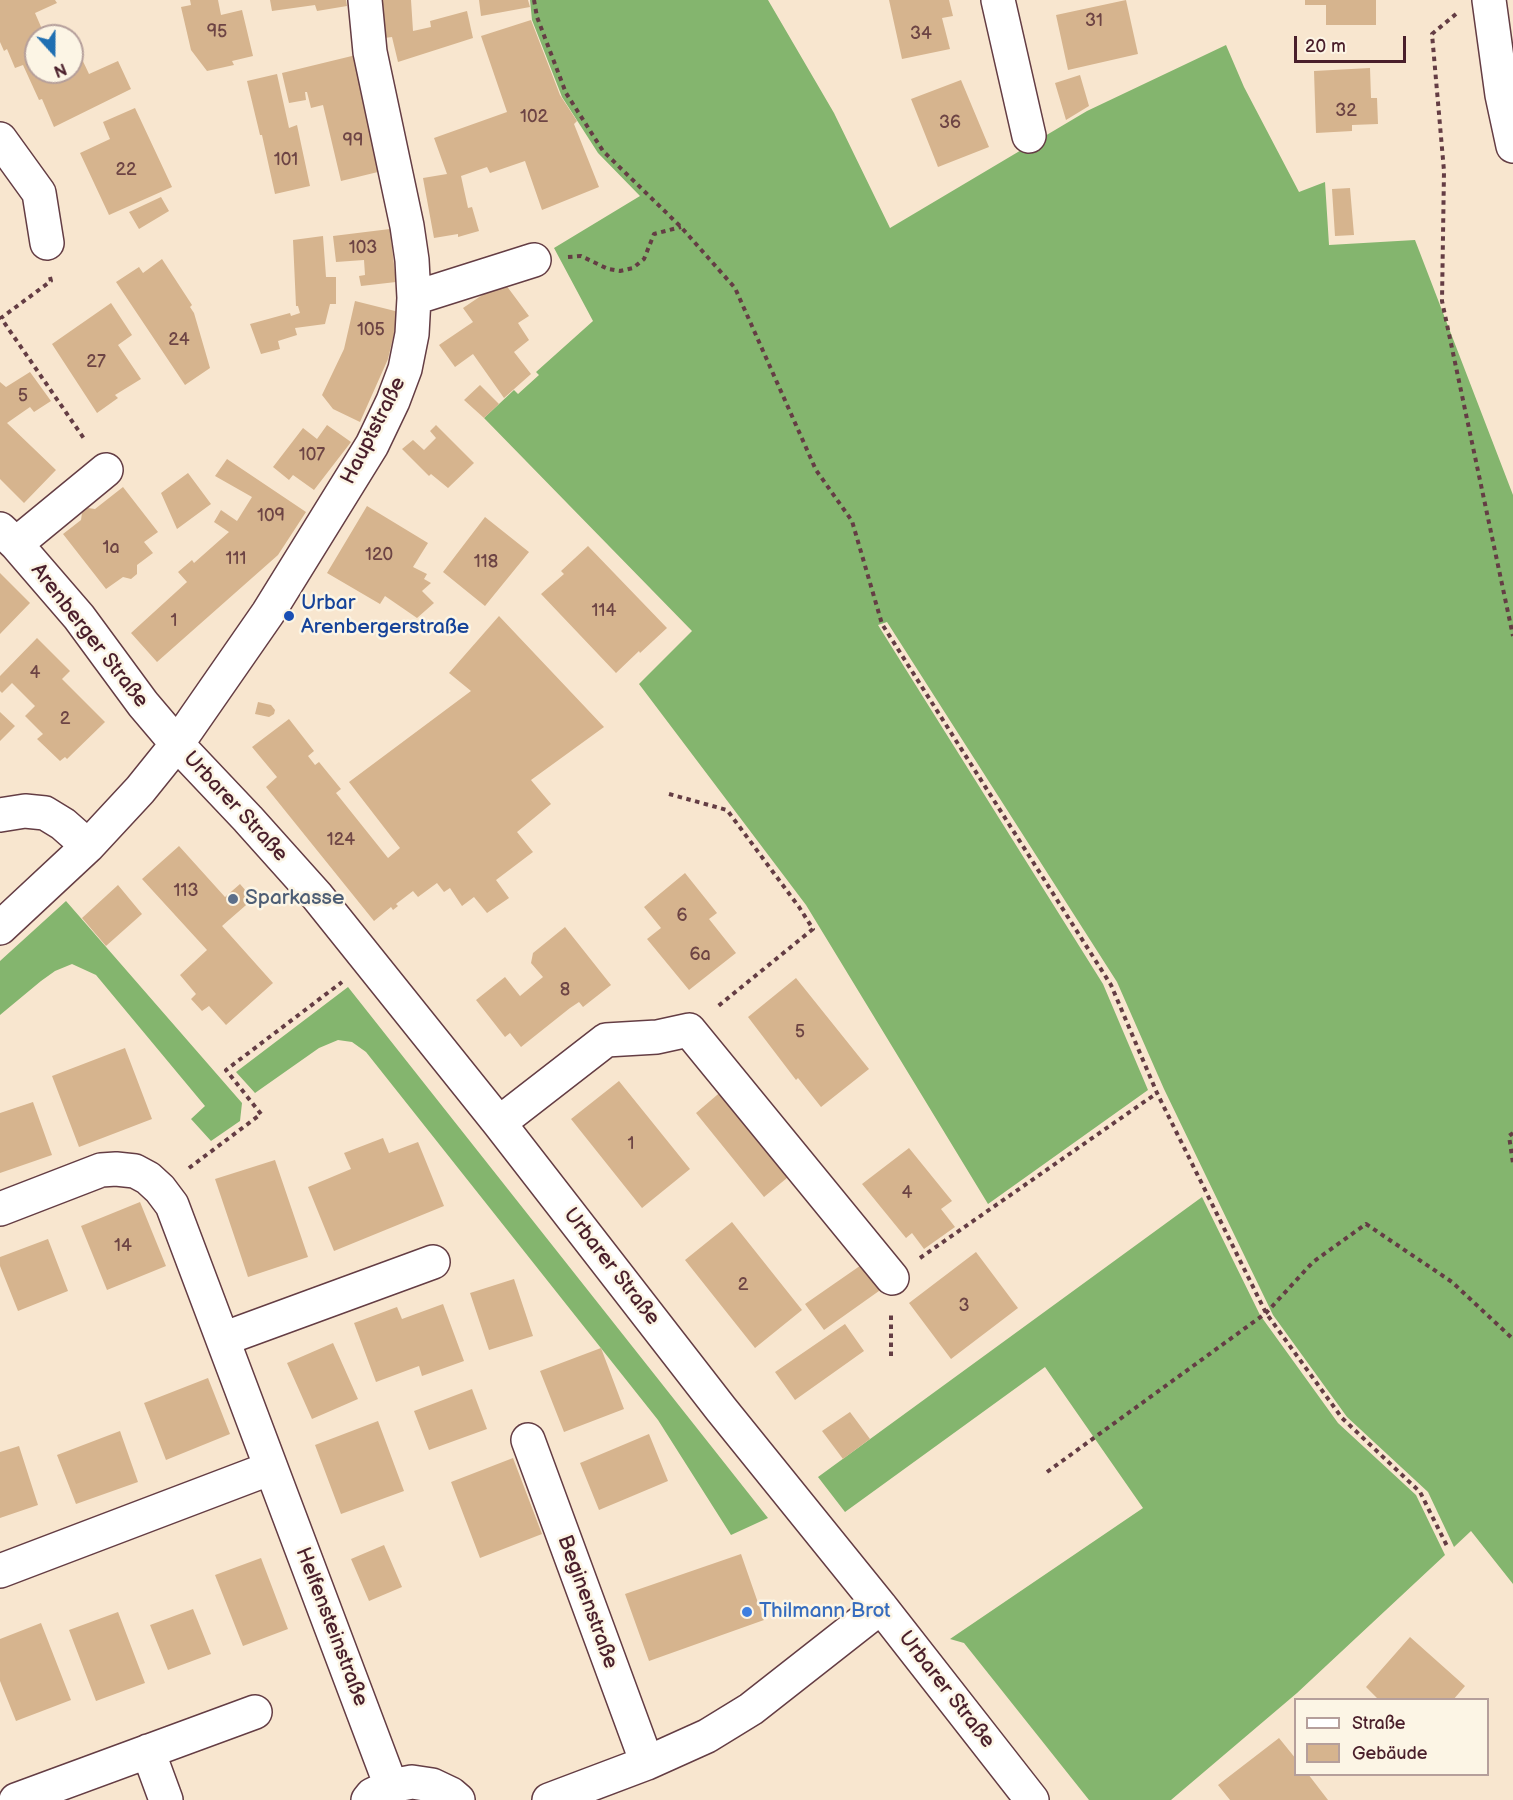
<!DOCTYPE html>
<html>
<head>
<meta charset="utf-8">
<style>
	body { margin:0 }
	#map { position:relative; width:1513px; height:1800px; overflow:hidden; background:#f8e6cf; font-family:"Balsamiq Sans",sans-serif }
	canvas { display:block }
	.legend { position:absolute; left:1294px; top:1698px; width:195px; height:78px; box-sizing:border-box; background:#fcf5e5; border:2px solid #b59f9b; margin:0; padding:8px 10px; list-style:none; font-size:18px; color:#4a1f2b }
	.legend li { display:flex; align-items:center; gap:12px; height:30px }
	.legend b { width:30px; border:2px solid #b59f9b }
	.north { position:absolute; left:24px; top:24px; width:60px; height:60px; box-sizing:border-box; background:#fcf5e5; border:2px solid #b59f9b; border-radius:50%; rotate:159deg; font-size:16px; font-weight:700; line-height:24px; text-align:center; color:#4a1f2b }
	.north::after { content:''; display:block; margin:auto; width:21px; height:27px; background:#1f6fb2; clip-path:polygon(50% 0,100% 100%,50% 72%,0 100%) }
	.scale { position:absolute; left:1294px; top:36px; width:112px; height:27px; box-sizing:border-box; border:3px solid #4a1f2b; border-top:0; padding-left:8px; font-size:18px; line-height:21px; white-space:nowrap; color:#4a1f2b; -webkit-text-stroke:4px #fcf5e5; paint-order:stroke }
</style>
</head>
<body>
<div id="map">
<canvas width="1513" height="1800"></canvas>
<ul class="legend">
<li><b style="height:8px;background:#fff"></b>Straße</li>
<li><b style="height:16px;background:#d6b48e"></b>Gebäude</li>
</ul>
<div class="north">N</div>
<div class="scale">20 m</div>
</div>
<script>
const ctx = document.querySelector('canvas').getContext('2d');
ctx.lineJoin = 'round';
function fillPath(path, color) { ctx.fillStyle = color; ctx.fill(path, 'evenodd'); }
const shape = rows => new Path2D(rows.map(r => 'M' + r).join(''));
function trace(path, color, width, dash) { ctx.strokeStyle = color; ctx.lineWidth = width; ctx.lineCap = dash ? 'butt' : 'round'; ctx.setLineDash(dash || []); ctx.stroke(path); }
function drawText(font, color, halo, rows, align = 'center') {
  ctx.font = font + ' "Balsamiq Sans",sans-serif'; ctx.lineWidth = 5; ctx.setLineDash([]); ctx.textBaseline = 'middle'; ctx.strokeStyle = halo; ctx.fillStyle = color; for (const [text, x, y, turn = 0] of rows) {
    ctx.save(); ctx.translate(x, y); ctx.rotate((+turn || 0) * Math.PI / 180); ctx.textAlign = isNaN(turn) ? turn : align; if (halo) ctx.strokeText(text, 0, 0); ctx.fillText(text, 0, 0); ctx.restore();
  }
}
const forest = shape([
	[530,0,768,0,834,113,890,228,1087,111,1226,45,1244,87,1299,192,1325,182,1329,245,1415,240,1513,495,1513,1584,1471,1531,1454,1547,1428,1492,1347,1417,1273,1315,1164,1089,1117,982,887,622,878,625,1103,984,1148,1090,988,1204,806,905,639,684,692,631,484,418,514,390,518,394,539,375,536,372,593,321,554,248,640,196,598,153,562,97,532,20],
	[66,901,242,1103,240,1121,211,1141,191,1119,205,1106,96,975,72,964,55,971,41,981,0,1015,0,961],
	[348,987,768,1518,731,1535,658,1420,366,1052,352,1042,338,1040,319,1048,255,1093,236,1072],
	[1202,1197,1260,1315,1338,1423,1416,1495,1445,1555,1297,1693,1171,1800,1089,1800,964,1643,950,1639,1143,1508,1045,1367,845,1512,818,1477]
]);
const building = shape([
	[0,0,55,0,57,3,35,13,45,36,36,36,36,72,72,72,72,38,89,74,118,61,131,89,54,127,42,99,39,100,23,65,15,68,7,49,4,51,0,42],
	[190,0,218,0,221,15,242,10,253,56,232,61,234,65,207,71,191,50,181,7,191,5],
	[270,0,346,0,347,6,317,11,315,5,272,11],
	[380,0,411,0,413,31,431,27,430,21,467,11,473,38,398,62,392,37,384,38],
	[479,0,528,0,530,7,481,16],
	[889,0,949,0,953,16,942,18,950,49,902,59],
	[1126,0,1138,54,1068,70,1056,15],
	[1305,0,1376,0,1376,25,1326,25,1326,5,1305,5],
	[531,20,560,95,577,121,574,124,599,187,542,210,525,161,490,173,487,167,461,176,468,208,472,207,479,231,458,237,458,234,434,238,423,178,447,174,434,138,507,112,481,36],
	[356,55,382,171,341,181,323,105,311,108,307,92,305,92,306,100,289,103,282,73],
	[1370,68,1371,98,1377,98,1378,124,1352,125,1352,131,1316,133,1314,71],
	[277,74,289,128,297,125,310,186,275,194,262,135,260,135,247,81],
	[1080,75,1089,106,1066,120,1055,83],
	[961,80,989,147,938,167,911,99],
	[135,108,172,187,109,215,80,153,110,139,103,122],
	[1350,188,1354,235,1335,236,1332,189],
	[161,197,169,211,139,229,129,212],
	[390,229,396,282,361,286,359,276,365,275,364,260,336,262,333,236],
	[323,236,326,277,336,277,336,304,330,304,325,324,295,328,297,335,278,341,280,349,261,354,250,324,290,313,291,316,300,313,298,306,296,306,293,240],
	[162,259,192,305,190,307,194,313,210,368,185,385,116,282,139,267,143,273],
	[503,281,529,316,518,323,529,340,514,352,531,374,504,398,473,354,455,367,439,345,473,322,463,308],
	[355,301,399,312,388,359,360,422,333,409,322,395,344,349],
	[111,303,132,335,118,345,141,379,115,395,118,398,97,413,52,344],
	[30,372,51,401,34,412,30,407,7,423,56,470,24,503,0,479,0,382,6,387],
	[480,385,499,404,484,418,464,400],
	[327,425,351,442,314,490,293,475,289,480,273,467,303,428,317,439],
	[436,425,474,463,448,488,431,474,429,476,402,449,413,440,424,450,436,438,430,431],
	[227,459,306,512,278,555,157,662,131,633,187,582,178,572,192,560,194,563,229,532,214,522,221,510,237,521,252,497,215,476],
	[188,473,211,504,177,529,161,493],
	[123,487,158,532,144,542,153,553,137,565,137,574,131,579,123,577,106,589,63,534,81,520,82,513,88,508,95,509],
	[367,506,428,543,413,567,427,574,424,579,431,583,422,591,434,603,417,618,385,596,380,604,327,573],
	[485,517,529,552,485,606,443,572],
	[588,546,667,628,640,653,639,651,616,673,541,594,564,574,561,571],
	[0,573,30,603,0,634],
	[499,616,604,727,531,780,551,804,517,832,533,852,496,880,509,898,487,913,474,897,462,906,450,888,444,892,437,883,418,897,413,891,396,904,398,906,393,910,391,907,374,921,266,787,277,777,252,747,289,719,314,751,308,756,315,765,319,762,341,789,336,793,388,858,400,848,349,782,471,691,449,673],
	[37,638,70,671,62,679,105,722,67,759,65,757,60,761,37,739,43,734,25,716,35,706,12,683,2,693,0,691,0,676],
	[258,702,271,705,275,710,274,714,269,717,255,714],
	[0,712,15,726,0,741],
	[179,846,225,897,240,884,253,899,222,926,273,983,226,1025,209,1006,202,1011,191,999,196,994,180,975,207,950,142,879],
	[685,873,717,913,709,919,736,953,689,990,647,939,661,928,644,907],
	[118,885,142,914,106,946,82,918],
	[565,927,611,985,583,1007,579,1002,570,1008,521,1047,510,1033,505,1037,476,1000,505,977,520,996,543,977,531,963,533,953],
	[796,978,869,1069,821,1107,798,1078,796,1080,748,1017],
	[125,1048,152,1119,79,1147,52,1076],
	[619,1081,690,1169,642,1208,571,1119],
	[724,1089,793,1173,764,1197,696,1113],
	[33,1102,52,1155,0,1173,0,1113],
	[383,1138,389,1153,418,1142,444,1206,334,1251,308,1187,351,1169,344,1153],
	[909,1148,952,1201,941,1209,955,1227,924,1249,912,1233,906,1238,862,1184],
	[275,1160,308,1257,248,1277,215,1179],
	[140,1202,166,1266,107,1290,81,1226],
	[732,1222,802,1310,755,1348,685,1260],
	[48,1239,68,1291,18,1311,0,1266,0,1257],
	[976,1252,1018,1308,951,1359,909,1303],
	[867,1261,886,1286,824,1330,805,1304],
	[514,1279,533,1336,489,1350,470,1293],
	[443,1304,464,1361,422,1376,419,1366,376,1382,354,1323,397,1307,402,1319],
	[845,1324,864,1351,795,1400,775,1372],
	[333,1343,358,1399,312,1419,287,1363],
	[601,1348,624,1409,564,1432,540,1371],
	[208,1378,230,1434,166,1460,144,1403],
	[472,1389,487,1429,429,1450,414,1411],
	[850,1412,870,1439,843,1459,822,1431],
	[378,1421,404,1491,341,1514,315,1445],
	[120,1431,138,1482,76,1504,57,1455],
	[649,1434,668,1481,599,1510,580,1463],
	[19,1446,38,1505,0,1518,0,1452],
	[513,1458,542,1534,480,1558,451,1482],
	[384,1545,402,1587,369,1601,351,1559],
	[741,1554,764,1620,649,1661,625,1594],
	[261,1558,288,1629,243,1646,215,1575],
	[193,1609,211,1654,168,1670,150,1625],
	[118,1612,145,1683,96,1701,69,1630],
	[41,1623,71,1700,16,1721,0,1681,0,1639],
	[1410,1637,1465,1686,1453,1700,1379,1700,1366,1687],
	[1279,1738,1296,1759,1296,1774,1308,1774,1328,1800,1230,1800,1218,1785]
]);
const path = shape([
	[534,0,537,17,566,93,603,151,681,227,735,288,816,470,852,521,882,624,1111,985,1157,1093,1266,1313,1342,1418,1420,1492,1447,1546],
	[1456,14,1432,34,1444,171,1442,301,1513,636],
	[568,257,581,256,608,269,620,271,633,268,644,259,654,234,681,227],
	[50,277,51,281,1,318,85,440],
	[669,794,727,810,799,907,813,929,717,1007],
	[1513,1133,1509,1136,1513,1163],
	[189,1168,261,1114,226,1070,342,982],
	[920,1258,1157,1093],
	[891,1356,891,1311],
	[1047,1472,1266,1313,1313,1262,1366,1224,1452,1282,1513,1339]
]);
const minor = shape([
	[998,0,1029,136],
	[0,139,39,193,47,243],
	[414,298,534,260],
	[0,529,16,544,79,617,143,704,177,744,248,819,317,896,499,1123,721,1409,881,1607,1032,1800],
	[16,544,106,470],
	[0,815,25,811,45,813,63,824,88,846],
	[0,928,88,846,140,790,177,744,268,613,372,445,393,401,405,369,412,334,414,298,412,260,407,226,370,52,365,0],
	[499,1123,606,1040,657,1037,689,1030,892,1278],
	[0,1209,101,1170,116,1169,135,1171,148,1178,160,1189,172,1205,391,1786],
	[223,1339,433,1262],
	[528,1440,647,1763],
	[0,1571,271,1468],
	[148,1751,166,1800],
	[16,1800,255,1712],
	[368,1800,372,1795,391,1786,412,1782,432,1785,451,1794,458,1800],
	[549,1800,647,1763,707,1736,751,1709,881,1607]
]);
const major = shape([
	[1489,0,1502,95,1513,146]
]);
const markers = [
	[289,616,6,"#1a4fb4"],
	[233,899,6,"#5c6f8a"],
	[747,1612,6,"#3f7fe0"]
];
const numberNames = [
	["31",1094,21],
	["95",217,32],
	["34",921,34],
	["32",1346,111],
	["102",534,117],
	["36",950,123],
	["99",353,141],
	["101",286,160],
	["22",126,170],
	["103",363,248],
	["105",371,330],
	["24",179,340],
	["27",96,362],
	["5",23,396],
	["107",312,455],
	["109",271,516],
	["1a",111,548],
	["120",379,555],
	["111",236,559],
	["118",486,562],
	["114",604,611],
	["1",174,621],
	["4",35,673],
	["2",65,719],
	["124",341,840],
	["113",186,891],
	["6",682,916],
	["6a",700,955],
	["8",565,990],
	["5",800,1032],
	["1",631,1144],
	["4",907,1193],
	["14",123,1246],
	["2",743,1285],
	["3",964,1306]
];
const streetNames = [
	["Hauptstraße",374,431,-63],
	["Arenberger Straße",89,636,52],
	["Urbarer Straße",235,807,47],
	["Urbarer Straße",611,1267,52],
	["Beginenstraße",587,1602,70],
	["Helfensteinstraße",331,1627,69],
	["Urbarer Straße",946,1690,52]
];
const transitNames = [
	["Urbar",301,604],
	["Arenbergerstraße",301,628]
];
const serviceNames = [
	["Sparkasse",245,899]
];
const shopNames = [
	["Thilmann Brot",759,1612]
];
fillPath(forest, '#84b56e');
fillPath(building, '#d6b48e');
trace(minor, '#643d44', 36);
trace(major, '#643d44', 36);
trace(path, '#643d44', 4, [4.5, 4.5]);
trace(minor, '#fff', 33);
trace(major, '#fff', 33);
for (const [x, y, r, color] of markers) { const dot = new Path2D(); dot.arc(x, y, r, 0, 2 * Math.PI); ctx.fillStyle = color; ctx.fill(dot); trace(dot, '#fcf5e5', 2); }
drawText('18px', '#6d4444', null, numberNames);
drawText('21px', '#4a1f2b', '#fcf5e5', streetNames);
drawText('21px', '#164399', '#fcf5e5', transitNames, 'left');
drawText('21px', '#4e5e75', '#fcf5e5', serviceNames, 'left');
drawText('21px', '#366cbe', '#fcf5e5', shopNames, 'left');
</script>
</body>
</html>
